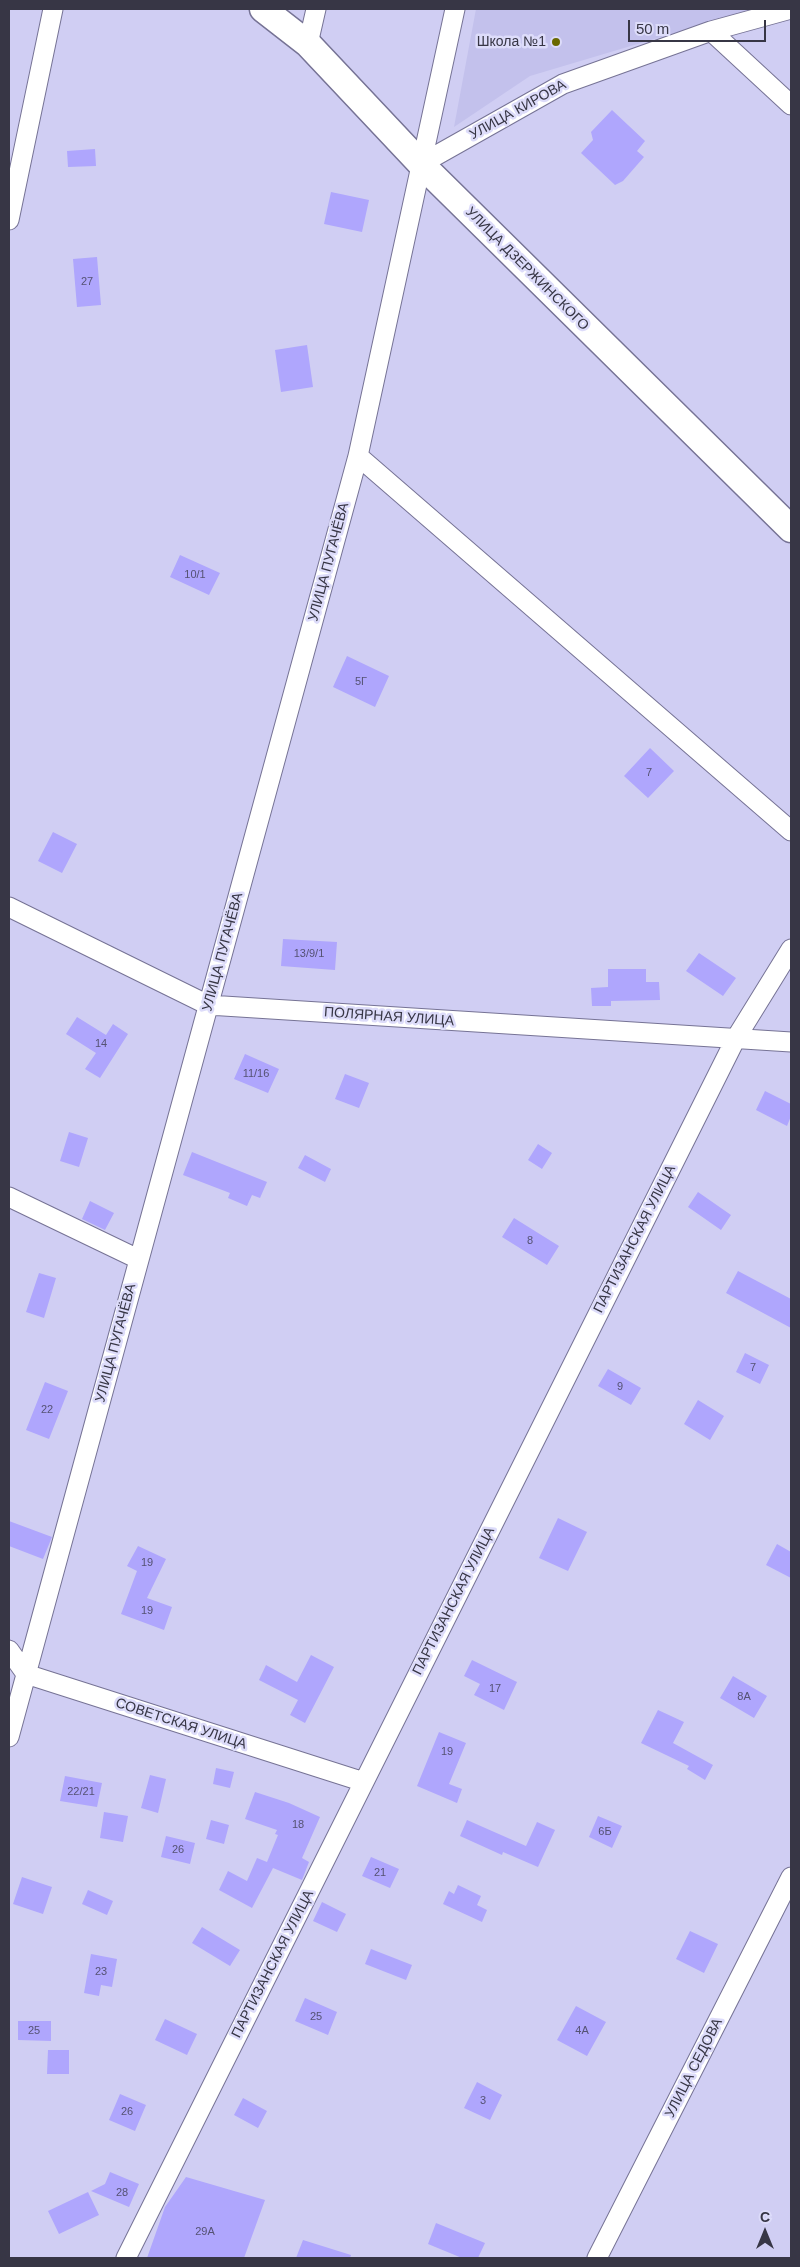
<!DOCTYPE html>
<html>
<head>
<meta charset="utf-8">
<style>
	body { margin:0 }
	#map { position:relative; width:800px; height:2267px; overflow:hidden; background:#d0cef3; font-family:Helvetica,sans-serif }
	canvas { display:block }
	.frame { position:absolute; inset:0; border:10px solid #373645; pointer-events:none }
	.north { position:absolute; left:740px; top:2207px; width:50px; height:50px; -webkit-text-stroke:4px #dddcfa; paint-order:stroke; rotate:0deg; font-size:14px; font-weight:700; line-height:20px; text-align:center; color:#373645 }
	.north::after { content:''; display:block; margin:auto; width:18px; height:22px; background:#373645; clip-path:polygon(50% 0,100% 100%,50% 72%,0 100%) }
	.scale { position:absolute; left:628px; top:20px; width:138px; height:22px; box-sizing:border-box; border:2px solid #373645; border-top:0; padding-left:6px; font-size:15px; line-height:18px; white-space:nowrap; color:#373645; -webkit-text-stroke:4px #dddcfa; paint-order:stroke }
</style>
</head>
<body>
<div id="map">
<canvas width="800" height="2267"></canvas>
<div class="frame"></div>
<div class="north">С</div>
<div class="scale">50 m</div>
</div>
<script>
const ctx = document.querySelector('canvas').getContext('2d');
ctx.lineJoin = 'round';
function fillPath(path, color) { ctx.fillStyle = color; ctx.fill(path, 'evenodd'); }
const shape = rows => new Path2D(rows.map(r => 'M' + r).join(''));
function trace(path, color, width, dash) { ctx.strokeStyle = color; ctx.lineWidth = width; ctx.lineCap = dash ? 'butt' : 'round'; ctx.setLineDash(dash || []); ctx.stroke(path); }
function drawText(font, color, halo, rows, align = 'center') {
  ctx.font = font + ' Helvetica,sans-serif'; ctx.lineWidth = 5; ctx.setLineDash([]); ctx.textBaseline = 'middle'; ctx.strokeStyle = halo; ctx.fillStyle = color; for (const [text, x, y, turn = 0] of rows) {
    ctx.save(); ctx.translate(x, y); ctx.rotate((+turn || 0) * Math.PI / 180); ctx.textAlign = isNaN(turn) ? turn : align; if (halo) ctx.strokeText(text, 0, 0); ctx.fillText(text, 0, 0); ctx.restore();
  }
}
const built = shape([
	[476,9,755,9,530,76,454,127]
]);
const building = shape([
	[612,110,645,141,637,151,644,157,623,181,615,185,581,153,593,140,591,132],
	[95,149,96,166,68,167,67,151],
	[331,192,369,200,362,232,324,224],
	[97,257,101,305,77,307,73,259],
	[307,345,313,387,281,392,275,350],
	[180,555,220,573,209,595,170,577],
	[347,656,389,676,375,707,333,687],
	[650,748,674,771,648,798,624,776],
	[53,832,77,844,62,873,38,861],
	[283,939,337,942,335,970,281,966],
	[699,953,736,978,723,996,686,971],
	[608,969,646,969,646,982,659,982,660,1000,611,1001,611,1006,592,1006,591,988,608,987],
	[77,1017,106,1035,113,1024,128,1034,100,1078,85,1069,96,1053,66,1034],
	[245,1054,279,1069,268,1093,234,1079],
	[345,1074,369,1083,359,1108,335,1099],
	[765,1091,791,1104,791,1116,787,1126,756,1110],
	[69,1132,88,1138,79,1167,60,1161],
	[538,1144,552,1153,542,1169,528,1160],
	[192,1152,267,1182,260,1198,252,1195,247,1206,228,1198,230,1193,183,1175],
	[305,1155,331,1169,325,1182,298,1168],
	[698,1192,731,1215,721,1230,688,1207],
	[90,1201,114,1213,105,1230,82,1219],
	[514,1218,559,1246,547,1265,502,1237],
	[738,1271,791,1299,791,1328,726,1293],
	[39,1273,56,1278,44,1318,26,1312],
	[745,1353,769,1365,760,1384,736,1372],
	[608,1369,641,1388,631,1405,598,1386],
	[45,1382,68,1391,49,1439,26,1430],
	[698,1400,724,1416,710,1440,684,1424],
	[558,1518,587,1532,568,1571,539,1558],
	[9,1521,52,1537,43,1559,9,1546],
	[777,1544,791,1552,791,1578,766,1565],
	[138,1546,166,1559,147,1598,172,1607,164,1630,121,1614,137,1571,127,1566],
	[311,1655,334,1667,305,1723,290,1715,298,1700,259,1680,266,1665,297,1682],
	[472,1660,517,1682,504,1710,474,1695,480,1684,464,1676],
	[733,1676,767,1696,754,1718,720,1698],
	[658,1710,684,1722,673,1743,713,1765,705,1780,687,1769,689,1766,641,1743],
	[439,1732,466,1743,449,1784,462,1789,457,1803,417,1786],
	[216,1768,234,1772,230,1788,213,1784],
	[150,1775,166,1779,158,1813,141,1808],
	[65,1776,102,1783,97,1807,60,1801],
	[255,1792,289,1803,320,1817,302,1858,309,1862,302,1880,273,1868,252,1908,219,1890,228,1871,247,1881,257,1858,267,1862,278,1835,275,1834,277,1830,245,1819],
	[104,1812,128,1816,123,1842,100,1838],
	[598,1816,622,1826,612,1848,589,1837],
	[211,1820,229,1825,224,1844,206,1839],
	[467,1820,526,1846,537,1822,555,1830,538,1867,503,1852,502,1855,460,1836],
	[166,1836,195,1843,190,1864,161,1857],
	[371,1857,399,1869,390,1888,362,1876],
	[22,1877,52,1887,43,1914,13,1904],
	[458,1885,481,1896,477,1905,487,1910,482,1922,443,1904,449,1891,454,1894],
	[88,1890,113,1901,107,1915,82,1904],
	[322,1902,346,1914,337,1932,313,1921],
	[202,1927,240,1950,230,1966,192,1943],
	[690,1931,718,1944,704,1973,676,1959],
	[371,1949,412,1965,406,1980,365,1964],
	[91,1954,117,1959,112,1987,101,1985,99,1996,84,1993],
	[305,1998,337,2012,328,2035,295,2021],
	[576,2006,606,2022,587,2056,557,2040],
	[165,2019,197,2034,187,2055,155,2040],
	[18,2021,51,2021,51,2041,18,2040],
	[48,2050,69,2050,69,2074,47,2074],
	[477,2082,502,2095,490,2120,464,2108],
	[120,2094,146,2105,135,2131,109,2120],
	[243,2098,267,2111,258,2128,234,2115],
	[110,2172,139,2184,129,2207,91,2191,105,2184],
	[186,2177,265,2200,244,2258,147,2258,165,2207],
	[88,2192,99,2215,59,2234,48,2211],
	[436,2223,485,2243,478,2258,462,2258,428,2244],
	[303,2240,351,2255,350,2258,296,2258]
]);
const street = shape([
	[711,31,791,105],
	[308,44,316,9],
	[421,164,563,84,711,31,791,9],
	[9,220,53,9],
	[358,456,791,831],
	[9,907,208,1005,791,1042],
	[9,1197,138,1259],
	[9,1650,26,1674,364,1782],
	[9,1737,358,456,455,9],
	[126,2258,736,1038,791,949],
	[597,2258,791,1877]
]);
const secondary = shape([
	[263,9,308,44,421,164,791,529]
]);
const markers = [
	[556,42,5,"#6a6800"]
];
const numberNames = [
	["27",87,282],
	["10/1",195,575],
	["5Г",361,682],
	["7",649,773],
	["13/9/1",309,954],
	["14",101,1044],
	["11/16",256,1074],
	["8",530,1241],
	["7",753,1368],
	["9",620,1387],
	["22",47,1410],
	["19",147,1563],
	["19",147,1611],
	["17",495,1689],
	["8А",744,1697],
	["19",447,1752],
	["22/21",81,1792],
	["18",298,1825],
	["6Б",605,1832],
	["26",178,1850],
	["21",380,1873],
	["23",101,1972],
	["25",316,2017],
	["25",34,2031],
	["4А",582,2031],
	["3",483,2101],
	["26",127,2112],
	["28",122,2193],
	["29А",205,2232]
];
const poiNames = [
	["Школа №1",546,42]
];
const streetNames = [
	["УЛИЦА КИРОВА",518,110,-29],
	["УЛИЦА ДЗЕРЖИНСКОГО",527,269,45],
	["УЛИЦА ПУГАЧЁВА",329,562,-75],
	["УЛИЦА ПУГАЧЁВА",223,952,-75],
	["ПОЛЯРНАЯ УЛИЦА",389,1017,4],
	["ПАРТИЗАНСКАЯ УЛИЦА",635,1239,-63],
	["УЛИЦА ПУГАЧЁВА",116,1343,-75],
	["ПАРТИЗАНСКАЯ УЛИЦА",454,1601,-63],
	["СОВЕТСКАЯ УЛИЦА",181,1724,18],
	["ПАРТИЗАНСКАЯ УЛИЦА",273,1964,-63],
	["УЛИЦА СЕДОВА",694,2068,-63]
];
fillPath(built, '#c3c1ec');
fillPath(building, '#afa6fd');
trace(street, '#767395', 21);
trace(secondary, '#767395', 29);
trace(street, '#fff', 19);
trace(secondary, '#fff', 26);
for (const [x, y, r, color] of markers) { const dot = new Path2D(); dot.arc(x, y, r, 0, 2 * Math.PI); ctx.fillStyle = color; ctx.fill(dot); trace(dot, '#dddcfa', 2); }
drawText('11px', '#555273', null, numberNames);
drawText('14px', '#373645', '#dddcfa', poiNames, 'right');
drawText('14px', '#373645', '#dddcfa', streetNames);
</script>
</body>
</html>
